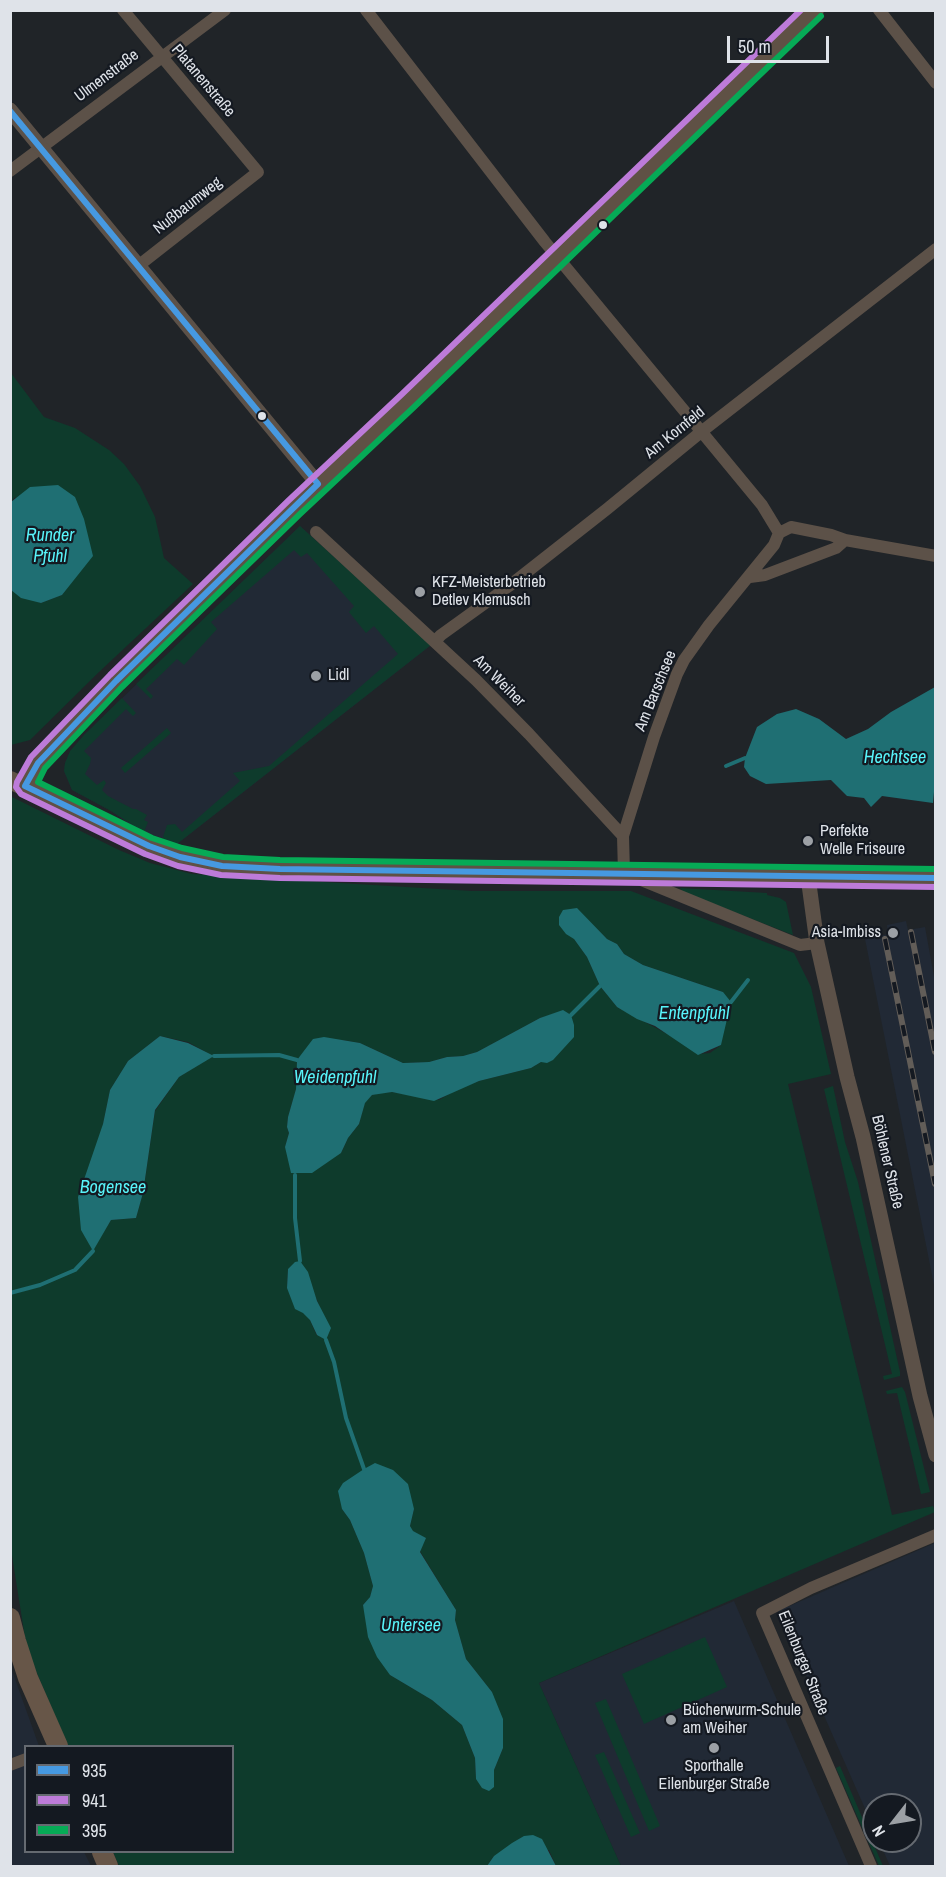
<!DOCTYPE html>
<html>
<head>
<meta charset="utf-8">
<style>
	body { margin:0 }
	#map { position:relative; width:946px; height:1877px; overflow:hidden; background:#202428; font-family:"Archivo Narrow",sans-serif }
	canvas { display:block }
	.frame { position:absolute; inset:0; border:12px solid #dfe3e9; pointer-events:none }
	.legend { position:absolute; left:24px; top:1745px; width:210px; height:108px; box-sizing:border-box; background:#141921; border:2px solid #656a71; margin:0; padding:8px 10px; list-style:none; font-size:18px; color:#dfe3e9 }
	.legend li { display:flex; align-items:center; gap:12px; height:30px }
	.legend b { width:30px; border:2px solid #656a71 }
	.north { position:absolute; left:862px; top:1793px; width:60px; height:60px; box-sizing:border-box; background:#141921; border:2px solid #656a71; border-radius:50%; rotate:239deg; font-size:16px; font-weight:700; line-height:24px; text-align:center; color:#dfe3e9 }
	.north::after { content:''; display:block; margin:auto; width:21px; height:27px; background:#9ca0a5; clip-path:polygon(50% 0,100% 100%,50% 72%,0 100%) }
	.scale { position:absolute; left:727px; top:36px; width:102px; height:27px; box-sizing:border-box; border:3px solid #dfe3e9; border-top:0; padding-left:8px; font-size:18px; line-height:21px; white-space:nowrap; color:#dfe3e9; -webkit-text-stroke:4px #141921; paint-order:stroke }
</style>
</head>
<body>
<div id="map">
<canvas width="946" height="1877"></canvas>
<div class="frame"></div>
<ul class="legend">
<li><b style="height:8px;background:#4699e1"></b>935</li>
<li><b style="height:8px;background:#bd7bd9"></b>941</li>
<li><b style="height:8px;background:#06aa56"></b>395</li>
</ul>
<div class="north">N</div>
<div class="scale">50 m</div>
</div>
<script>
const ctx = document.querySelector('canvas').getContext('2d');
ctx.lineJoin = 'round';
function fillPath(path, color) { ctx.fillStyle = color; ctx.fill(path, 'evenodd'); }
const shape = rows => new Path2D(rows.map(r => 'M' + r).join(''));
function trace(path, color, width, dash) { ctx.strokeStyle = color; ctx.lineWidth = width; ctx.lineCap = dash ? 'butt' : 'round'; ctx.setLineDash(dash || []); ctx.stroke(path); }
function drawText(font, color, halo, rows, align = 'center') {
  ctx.font = font + ' "Archivo Narrow",sans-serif'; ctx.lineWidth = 4.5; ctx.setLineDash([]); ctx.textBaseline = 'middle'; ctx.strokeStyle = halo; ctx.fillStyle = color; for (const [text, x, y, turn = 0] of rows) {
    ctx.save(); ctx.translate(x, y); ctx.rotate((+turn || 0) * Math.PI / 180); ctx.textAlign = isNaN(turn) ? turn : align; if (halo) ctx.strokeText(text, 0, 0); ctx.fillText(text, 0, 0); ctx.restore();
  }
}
const built = shape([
	[300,526,431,645,177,844,135,828,111,811,72,790,64,771,65,763,70,752,84,735],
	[906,921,908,930,925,927,935,982,935,1290,865,939,888,934,887,925],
	[935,1543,935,1866,890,1866,879,1841,910,1841,910,1805,874,1805,874,1829,778,1611],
	[734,1601,849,1866,621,1866,539,1683],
	[10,1665,39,1746,26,1746,26,1852,84,1852,91,1866,11,1866]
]);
const green = shape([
	[11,373,44,417,75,428,109,450,124,464,140,486,155,517,164,558,193,584,99,672,30,740,11,745,10,590,41,603,62,595,74,579,15,497,11,502],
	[300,526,431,645,177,844,162,840,167,825,175,824,182,832,240,781,233,773,269,766,398,654,374,626,366,633,349,612,354,606,346,597,307,553,301,557,294,550,211,622,217,629,184,665,177,659,146,689,153,696,151,699,136,684],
	[122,698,136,713,133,716,126,709,84,751,91,758,90,764,85,774,97,785,104,780,106,783,102,790,108,796,133,809,136,809,147,815,144,820,148,822,144,832,111,811,72,790,64,771,65,763,70,751,84,735],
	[167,728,171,733,125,773,121,768],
	[10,796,119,850,150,863,192,874,472,891,631,891,794,953,811,987,831,1074,788,1084,892,1515,933,1506,935,1512,539,1683,621,1866,556,1866,549,1850,494,1856,487,1866,119,1866,113,1852,232,1852,232,1746,68,1746,27,1650,10,1543],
	[577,909,607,939,617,944,624,954,643,965,723,992,721,1045,710,1053,698,1054,680,1041,617,1007,600,986,587,957,574,939],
	[563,1011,571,1015,541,1062,531,1068,479,1081,457,1089,439,1100,392,1092,379,1093,372,1095,365,1102,359,1124,348,1138,341,1153,285,1147,289,1133,287,1127,288,1117,296,1089,297,1060,310,1046,343,1040,360,1043,403,1063,429,1062,447,1057,463,1056,477,1052,540,1018],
	[160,1036,188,1042,213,1056,179,1077,155,1111,143,1193,136,1218,111,1220,92,1251,103,1124,110,1090,128,1061],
	[288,1269,314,1293,321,1310,317,1336,310,1320,287,1288],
	[342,1509,414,1509,410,1526,412,1531,425,1538,420,1551,456,1610,455,1620,466,1659,492,1692,503,1748,494,1770,494,1787,476,1779,475,1758,462,1725,432,1700,390,1675,363,1605,370,1597,373,1586,364,1553,350,1520],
	[680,888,767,893,767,895,780,898,786,902,793,935,683,892],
	[833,1086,845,1142,858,1182,900,1372,900,1376,884,1380,883,1376,892,1374,824,1089],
	[902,1387,905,1392,930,1492,921,1494,897,1393,887,1394,886,1391],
	[705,1637,727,1687,644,1724,622,1674],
	[606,1699,660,1826,649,1831,595,1703],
	[604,1752,640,1833,631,1837,595,1755],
	[840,1766,883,1866,879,1866,836,1768]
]);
const water = shape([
	[58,485,75,497,84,519,93,556,62,595,41,603,21,598,11,590,11,502,30,487],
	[935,687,936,792,934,792,933,803,882,796,871,807,864,798,847,796,831,780,766,784,750,776,744,767,745,758,757,727,777,714,796,709,819,719,846,739,868,729,891,712],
	[577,908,607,939,617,944,624,954,643,965,723,992,731,1002,721,1045,698,1055,655,1026,637,1019,617,1007,600,986,587,957,574,939,566,934,559,925,559,917,563,910],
	[563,1010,571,1015,574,1025,574,1037,553,1060,547,1063,541,1062,531,1068,479,1081,434,1101,392,1092,372,1095,365,1103,359,1124,348,1138,341,1153,312,1173,291,1173,285,1147,289,1133,287,1127,288,1117,296,1089,297,1060,313,1039,324,1037,360,1043,403,1063,429,1062,447,1057,463,1056,477,1052,540,1018],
	[160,1036,188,1043,214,1056,179,1077,155,1110,143,1193,136,1218,111,1220,93,1251,81,1230,78,1197,103,1124,110,1090,128,1061],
	[300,1261,308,1272,317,1301,331,1328,326,1340,317,1335,310,1320,303,1313,295,1309,287,1288,288,1269,295,1262],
	[375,1463,393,1470,408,1484,414,1509,410,1526,413,1531,426,1538,420,1552,456,1610,455,1620,466,1659,492,1692,503,1719,503,1748,494,1770,494,1787,489,1791,482,1788,476,1779,475,1758,462,1725,432,1700,390,1675,377,1657,368,1637,363,1605,370,1597,373,1586,364,1553,350,1520,342,1509,338,1491,343,1483,364,1469],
	[533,1835,542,1839,556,1866,487,1866,494,1856,512,1843,524,1836]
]);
const stream = shape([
	[726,766,745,758],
	[731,1002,748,980],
	[571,1015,600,986],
	[214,1056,279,1055,297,1060],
	[295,1175,295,1218,300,1261],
	[10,1293,40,1285,75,1270,93,1251],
	[326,1340,334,1362,346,1418,364,1469]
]);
const minor = shape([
	[123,10,258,172,138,266],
	[366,10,545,242,762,505,779,533],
	[879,10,936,83],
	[10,171,225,10],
	[316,532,476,680,529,734,623,836,624,873,800,945,817,943],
	[750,577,765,575,836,548,845,540],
	[435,641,441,635,509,586,607,509,701,432,936,249],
	[623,836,654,737,677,674,684,660,709,625,774,545,779,533,791,527,831,535,845,540,936,556],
	[10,1765,26,1759],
	[871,1866,762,1613,811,1588,936,1535]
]);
const tertiary = shape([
	[10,110,318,484],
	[808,877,817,943,847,1077,863,1137,920,1396,936,1455]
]);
const secondary = shape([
	[10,780,149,846,180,857,222,866,280,869,936,878],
	[25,786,38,763,116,681,294,507,407,402,815,10]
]);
const primary = shape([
	[10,1618,16,1641,28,1678,58,1746],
	[102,1852,108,1866]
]);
const rail = shape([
	[911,932,935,1052],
	[885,939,935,1184]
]);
const bus1 = shape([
	[10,111,318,484],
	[25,786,149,846,180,857,222,866,280,869,936,878],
	[25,786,38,763,116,681,318,484]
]);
const bus2 = shape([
	[801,10,401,395,288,501,110,675,31,757,17,782,16,787,21,794,145,854,178,866,221,875,280,878,936,887]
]);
const bus3 = shape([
	[821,16,413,408,300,514,122,687,45,768,38,782,152,838,182,848,223,857,280,860,936,869]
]);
const markers = [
	[603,225,5,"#dfe3e9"],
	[262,416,5,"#dfe3e9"],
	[420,592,6,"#9ca0a5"],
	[316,676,6,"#9ca0a5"],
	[808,841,6,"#9ca0a5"],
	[893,933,6,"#9ca0a5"],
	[671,1720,6,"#9ca0a5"],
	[714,1748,6,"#9ca0a5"]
];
const streetNames = [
	["Ulmenstraße",107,76,-37],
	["Platanenstraße",203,81,50],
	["Nußbaumweg",188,206,-38],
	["Am Kornfeld",675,433,-39],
	["Am Weiher",499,681,45],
	["Am Barschsee",656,691,-68],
	["Böhlener Straße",887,1162,77],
	["Eilenburger Straße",803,1663,68]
];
const poiNames = [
	["KFZ-Meisterbetrieb",432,583],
	["Detlev Klemusch",432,601],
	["Lidl",328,676],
	["Perfekte",820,832],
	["Welle Friseure",820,850],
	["Asia-Imbiss",881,933,"right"],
	["Bücherwurm-Schule",683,1711],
	["am Weiher",683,1729],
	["Sporthalle",714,1767,"center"],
	["Eilenburger Straße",714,1785,"center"]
];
const waterNames = [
	["Runder",50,536],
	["Pfuhl",50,557],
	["Hechtsee",895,758],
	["Entenpfuhl",694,1014],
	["Weidenpfuhl",335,1078],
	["Bogensee",113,1188],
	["Untersee",411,1626]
];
fillPath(built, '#212935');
fillPath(green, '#0e3b2c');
fillPath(water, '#1f6f73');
trace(stream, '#1f6f73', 4);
trace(minor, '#5c5148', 12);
trace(tertiary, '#5c5148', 15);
trace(secondary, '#5f5145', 18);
trace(primary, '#675648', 20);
trace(rail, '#625d58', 6);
trace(rail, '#141921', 4, [11]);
trace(bus1, '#4699e1', 6);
trace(bus2, '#bd7bd9', 6);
trace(bus3, '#06aa56', 6);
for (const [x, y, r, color] of markers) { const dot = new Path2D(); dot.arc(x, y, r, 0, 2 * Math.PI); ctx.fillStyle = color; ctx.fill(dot); trace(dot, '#141921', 2); }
drawText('16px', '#dfe3e9', '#141921', streetNames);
drawText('16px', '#dfe3e9', '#141921', poiNames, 'left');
drawText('italic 18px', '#58f4fa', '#141921', waterNames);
</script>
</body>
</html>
